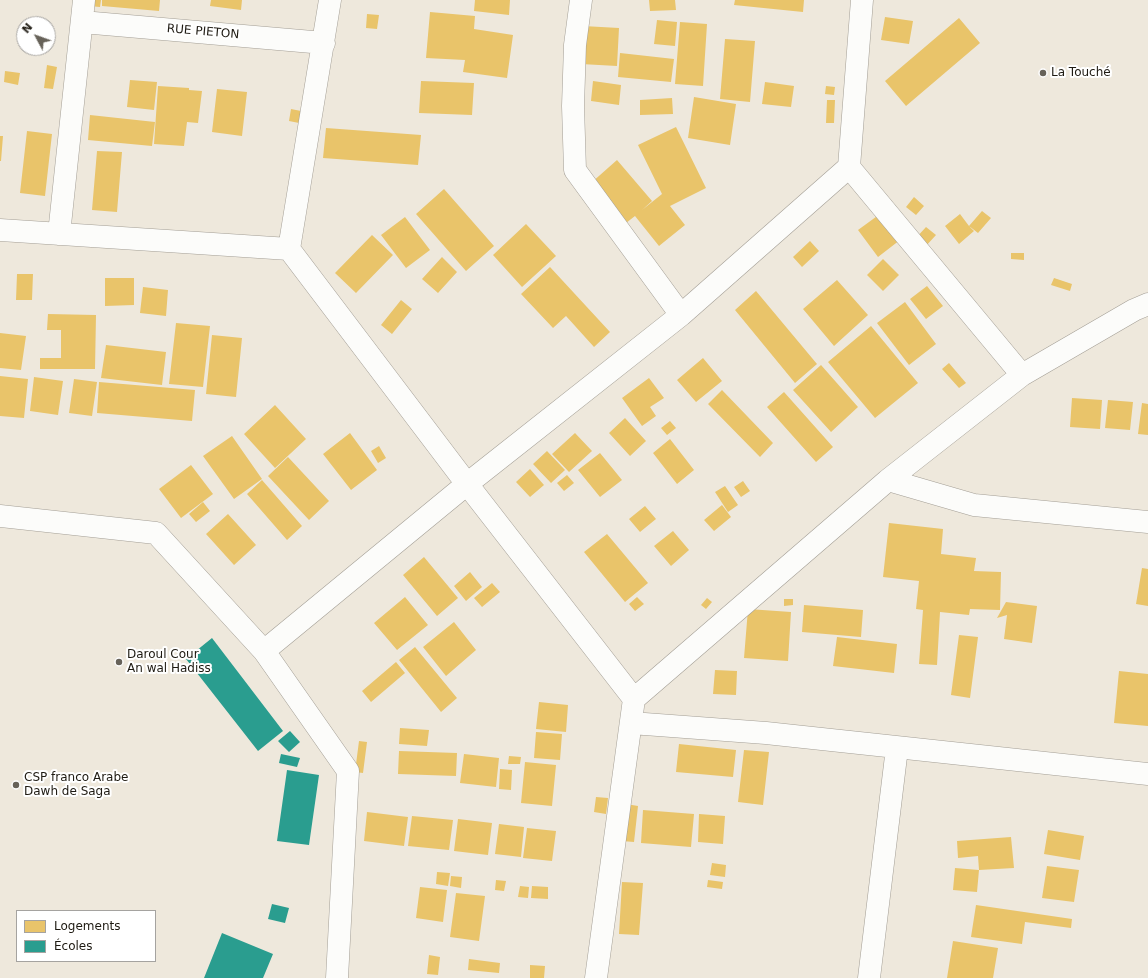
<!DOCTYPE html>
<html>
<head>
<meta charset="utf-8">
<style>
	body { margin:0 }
	#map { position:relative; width:1148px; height:978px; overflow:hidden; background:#eee8dc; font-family:"DejaVu Sans",sans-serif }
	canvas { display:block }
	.legend { position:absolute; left:16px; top:910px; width:140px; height:52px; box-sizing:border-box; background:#fff; border:1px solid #a5a3a0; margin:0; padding:5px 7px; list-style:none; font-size:12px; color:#1e1a12 }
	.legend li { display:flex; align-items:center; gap:8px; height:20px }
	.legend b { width:20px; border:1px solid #a5a3a0 }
	.north { position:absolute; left:16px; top:16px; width:40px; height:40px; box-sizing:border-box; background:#fff; border:1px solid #a5a3a0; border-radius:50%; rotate:311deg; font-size:11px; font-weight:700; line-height:16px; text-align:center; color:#1e1a12 }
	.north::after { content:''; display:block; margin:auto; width:14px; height:18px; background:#676259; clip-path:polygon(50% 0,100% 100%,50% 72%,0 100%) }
</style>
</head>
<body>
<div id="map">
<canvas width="1148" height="978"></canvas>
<ul class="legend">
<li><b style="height:11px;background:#e9c46a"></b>Logements</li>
<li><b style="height:11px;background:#2a9d8f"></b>Écoles</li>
</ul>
<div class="north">N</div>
</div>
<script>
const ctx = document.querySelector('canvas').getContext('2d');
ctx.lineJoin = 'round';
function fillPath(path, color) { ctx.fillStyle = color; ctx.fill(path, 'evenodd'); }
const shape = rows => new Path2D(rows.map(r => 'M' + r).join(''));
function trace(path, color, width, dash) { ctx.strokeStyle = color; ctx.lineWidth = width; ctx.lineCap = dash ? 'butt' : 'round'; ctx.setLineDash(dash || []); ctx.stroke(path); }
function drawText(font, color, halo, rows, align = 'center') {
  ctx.font = font + ' "DejaVu Sans",sans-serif'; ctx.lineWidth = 4; ctx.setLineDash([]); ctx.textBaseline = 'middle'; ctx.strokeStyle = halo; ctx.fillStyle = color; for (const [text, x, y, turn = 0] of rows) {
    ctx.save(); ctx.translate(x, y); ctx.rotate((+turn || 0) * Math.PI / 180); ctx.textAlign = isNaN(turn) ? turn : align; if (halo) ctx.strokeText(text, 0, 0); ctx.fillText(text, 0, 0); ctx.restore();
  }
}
const homes = shape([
	[90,0,101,0,100,7,89,6],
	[102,0,160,0,159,11,102,6],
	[211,0,242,0,241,10,210,6],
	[475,0,510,0,509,15,474,11],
	[649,0,675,0,676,10,650,11],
	[735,0,804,0,803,12,734,5],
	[430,12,475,16,474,29,513,35,507,78,463,72,465,60,426,58],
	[367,14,379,15,377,29,366,28],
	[885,17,913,21,909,44,881,40],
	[959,18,980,43,906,106,885,81],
	[657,20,677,22,675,46,654,44],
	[680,22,707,24,703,86,675,84],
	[583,26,619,28,617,66,581,64],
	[725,39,755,41,750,102,720,99],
	[620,53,674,59,671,82,618,77],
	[47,65,57,67,53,89,44,88],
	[5,71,20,73,18,85,4,82],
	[130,80,157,82,154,110,127,107],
	[421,81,474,83,472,115,419,113],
	[593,81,621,85,619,105,591,101],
	[765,82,794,86,791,107,762,104],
	[158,86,189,88,189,90,202,91,198,123,187,122,184,146,154,144],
	[826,86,835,87,834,95,825,94],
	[217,89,247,92,242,136,212,132],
	[694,97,736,104,730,145,688,138],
	[672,98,673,114,640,115,640,100],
	[827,100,835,100,834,123,826,123],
	[291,109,306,112,304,124,289,121],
	[90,115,155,122,152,146,88,140],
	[676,127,706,188,670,206,685,225,659,246,635,216,626,223,591,183,617,160,652,201,642,210,662,194,638,145],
	[326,128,421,135,418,165,323,158],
	[27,131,52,134,45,196,20,193],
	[0,136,3,136,1,161,0,161],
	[97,151,122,152,117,212,92,210],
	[444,189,494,246,466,271,416,214],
	[914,197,924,206,916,215,906,207],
	[982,211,991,218,978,233,969,226,974,231,959,244,945,226,960,214,969,226],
	[880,214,900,240,878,257,858,230],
	[405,217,430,250,406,268,381,235],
	[526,224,556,256,522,287,493,255],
	[926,227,936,235,925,247,915,239],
	[372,235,393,255,356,293,335,273],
	[810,241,819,251,802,267,793,257],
	[1011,253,1024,253,1024,260,1011,259],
	[442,257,457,272,438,293,422,279],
	[883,259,899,275,883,291,867,275],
	[550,267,610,332,594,347,566,316,553,328,521,294],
	[17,274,33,274,32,300,16,300],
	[105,278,134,278,134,305,105,306],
	[1054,278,1072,284,1070,291,1051,285],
	[837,280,868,315,834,346,803,309],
	[927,286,943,306,926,319,910,299],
	[143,287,168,290,166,316,140,313],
	[756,291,817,364,795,383,735,310],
	[401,300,412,309,392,334,381,325],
	[905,302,936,344,909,365,877,323],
	[48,314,96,315,95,369,40,369,40,358,61,358,61,330,47,330],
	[176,323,210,326,203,387,169,384],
	[871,326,918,383,875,418,828,362],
	[0,333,26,336,21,370,0,368],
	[212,335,242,338,236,397,206,394],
	[106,345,166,352,162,385,101,378],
	[703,358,722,381,696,402,677,380],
	[949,363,966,383,959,388,942,369],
	[821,365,858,407,831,432,793,390],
	[0,376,28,379,24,418,0,416],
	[34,377,63,381,58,415,30,411],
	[649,378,664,398,650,407,656,416,642,426,622,398],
	[74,379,97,382,92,416,69,413],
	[99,382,195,390,192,421,97,413],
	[722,390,773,443,760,457,708,404],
	[784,392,833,447,816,462,767,407],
	[1072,398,1102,400,1100,429,1070,427],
	[1108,400,1133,402,1130,430,1105,428],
	[1142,403,1148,404,1148,435,1138,434],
	[275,405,306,439,275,468,244,434],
	[625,418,646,441,630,456,609,433],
	[670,421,676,428,667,435,661,428],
	[350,433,377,470,351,490,323,454],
	[575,433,592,451,569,472,552,454],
	[232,436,262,479,234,499,203,456],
	[670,439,694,470,677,484,653,453],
	[379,446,386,458,378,463,371,451],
	[547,451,565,470,551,483,533,464],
	[600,453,622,480,600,497,578,470],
	[288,457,329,501,309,520,268,476],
	[191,465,213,494,181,518,159,489],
	[530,469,544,485,530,497,516,482],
	[567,475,574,483,564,491,557,483],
	[262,480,302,526,287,540,247,494],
	[743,481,750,491,741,497,734,487],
	[725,486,738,505,728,512,715,492],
	[203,502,210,511,196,522,189,514],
	[722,505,731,517,714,531,704,520],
	[645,506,656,519,640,532,629,519],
	[228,514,256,545,234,565,206,534],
	[889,523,943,529,941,554,976,558,974,571,1001,572,1000,610,970,609,969,615,940,612,937,665,919,664,923,610,916,609,919,581,883,577],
	[673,531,689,550,671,566,654,546],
	[607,534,648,583,625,602,584,552],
	[424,557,458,598,437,616,403,575],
	[1142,568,1148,569,1148,606,1136,604],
	[470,572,482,587,466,601,454,586],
	[492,583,500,592,482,607,474,598],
	[405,597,428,625,397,650,374,623],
	[637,597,644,604,635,611,629,604],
	[707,598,712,602,706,609,701,605],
	[784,599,793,599,793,605,784,606],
	[1006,602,1037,606,1032,643,1004,639,1007,615,997,618],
	[804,605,863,610,861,637,802,632],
	[748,609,791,612,788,661,744,658],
	[454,622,476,650,446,676,423,647],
	[959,635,978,637,970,698,951,695],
	[837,637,897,644,894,673,833,666],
	[415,647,457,698,441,712,399,660],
	[396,662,405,673,371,702,362,691],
	[715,670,737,671,736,695,713,694],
	[1119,671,1148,674,1148,726,1114,723],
	[539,702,568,705,566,732,536,729],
	[400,728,429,730,427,746,399,744],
	[536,732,562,734,560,760,534,758],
	[359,741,367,742,363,773,355,772],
	[679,744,736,750,733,777,676,772],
	[744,750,769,752,763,805,738,802],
	[399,751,457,753,456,776,398,774],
	[464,754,499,758,496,787,460,783],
	[509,756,521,757,520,764,508,764],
	[525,762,556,765,552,806,521,803],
	[500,769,512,770,511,790,499,789],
	[596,797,608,798,606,814,594,812],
	[626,804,638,806,634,842,622,841],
	[643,810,694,814,691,847,641,843],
	[367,812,408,817,404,846,364,841],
	[699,814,725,816,723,844,698,842],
	[412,816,453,820,449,850,408,846],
	[458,819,492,823,488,855,454,851],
	[499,824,524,827,521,857,495,854],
	[527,828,556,831,552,861,523,858],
	[1048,830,1084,836,1080,860,1044,854],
	[1011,837,1014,868,979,870,977,892,953,890,955,868,979,870,978,856,958,858,957,841],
	[712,863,726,865,725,877,710,875],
	[1047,866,1079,870,1074,902,1042,898],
	[437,872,450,873,448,886,436,884],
	[451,876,462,877,461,888,450,886],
	[496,880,506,881,504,891,495,890],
	[708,880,723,882,722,889,707,887],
	[622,882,643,883,639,935,619,934],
	[520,886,529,887,528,898,518,897],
	[532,886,548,887,548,899,531,898],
	[420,887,447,890,443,922,416,918],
	[456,893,485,896,479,941,450,937],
	[976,905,1072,919,1071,928,1025,922,1022,944,971,937],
	[953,941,998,948,993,978,947,978],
	[429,955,440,957,438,975,427,974],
	[469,959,500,963,499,973,468,970],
	[530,965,545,966,544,978,530,978]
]);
const schools = shape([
	[212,638,283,731,258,751,186,659],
	[290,731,300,742,289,752,278,741],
	[281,754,300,758,297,767,279,763],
	[287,770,319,775,309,845,277,841],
	[272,904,289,908,285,923,268,919],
	[222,933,273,954,263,978,204,978]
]);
const street = shape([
	[330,0,289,249,467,484,634,699],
	[581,0,575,45,573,106,575,170,681,315],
	[862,0,849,167,1022,375],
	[82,22,324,43],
	[0,230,289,249],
	[59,234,84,0],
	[888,480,974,505,1148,522],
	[0,516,156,533,264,651,348,771,337,978],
	[264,651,467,484,681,315,849,167],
	[631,723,766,733,1148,774],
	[596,978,634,699,888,480,1022,375,1134,310,1148,304],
	[869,978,897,748]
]);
const markers = [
	[1043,73,4,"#676259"],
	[119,662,4,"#676259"],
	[16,785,4,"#676259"]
];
const streetNames = [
	["RUE PIETON",203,32,5]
];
const poiNames = [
	["La Touché",1051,73],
	["Daroul Cour",127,655],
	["An wal Hadiss",127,669],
	["CSP franco Arabe",24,778],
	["Dawh de Saga",24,792]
];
fillPath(homes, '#e9c46a');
fillPath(schools, '#2a9d8f');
trace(street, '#a39e95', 23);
trace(street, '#fcfcfa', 22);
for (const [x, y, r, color] of markers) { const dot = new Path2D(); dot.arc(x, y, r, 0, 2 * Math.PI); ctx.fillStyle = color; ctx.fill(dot); trace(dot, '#fff', 1.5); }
drawText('12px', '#1e1a12', '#fff', streetNames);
drawText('12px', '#1e1a12', '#fff', poiNames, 'left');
</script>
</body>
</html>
